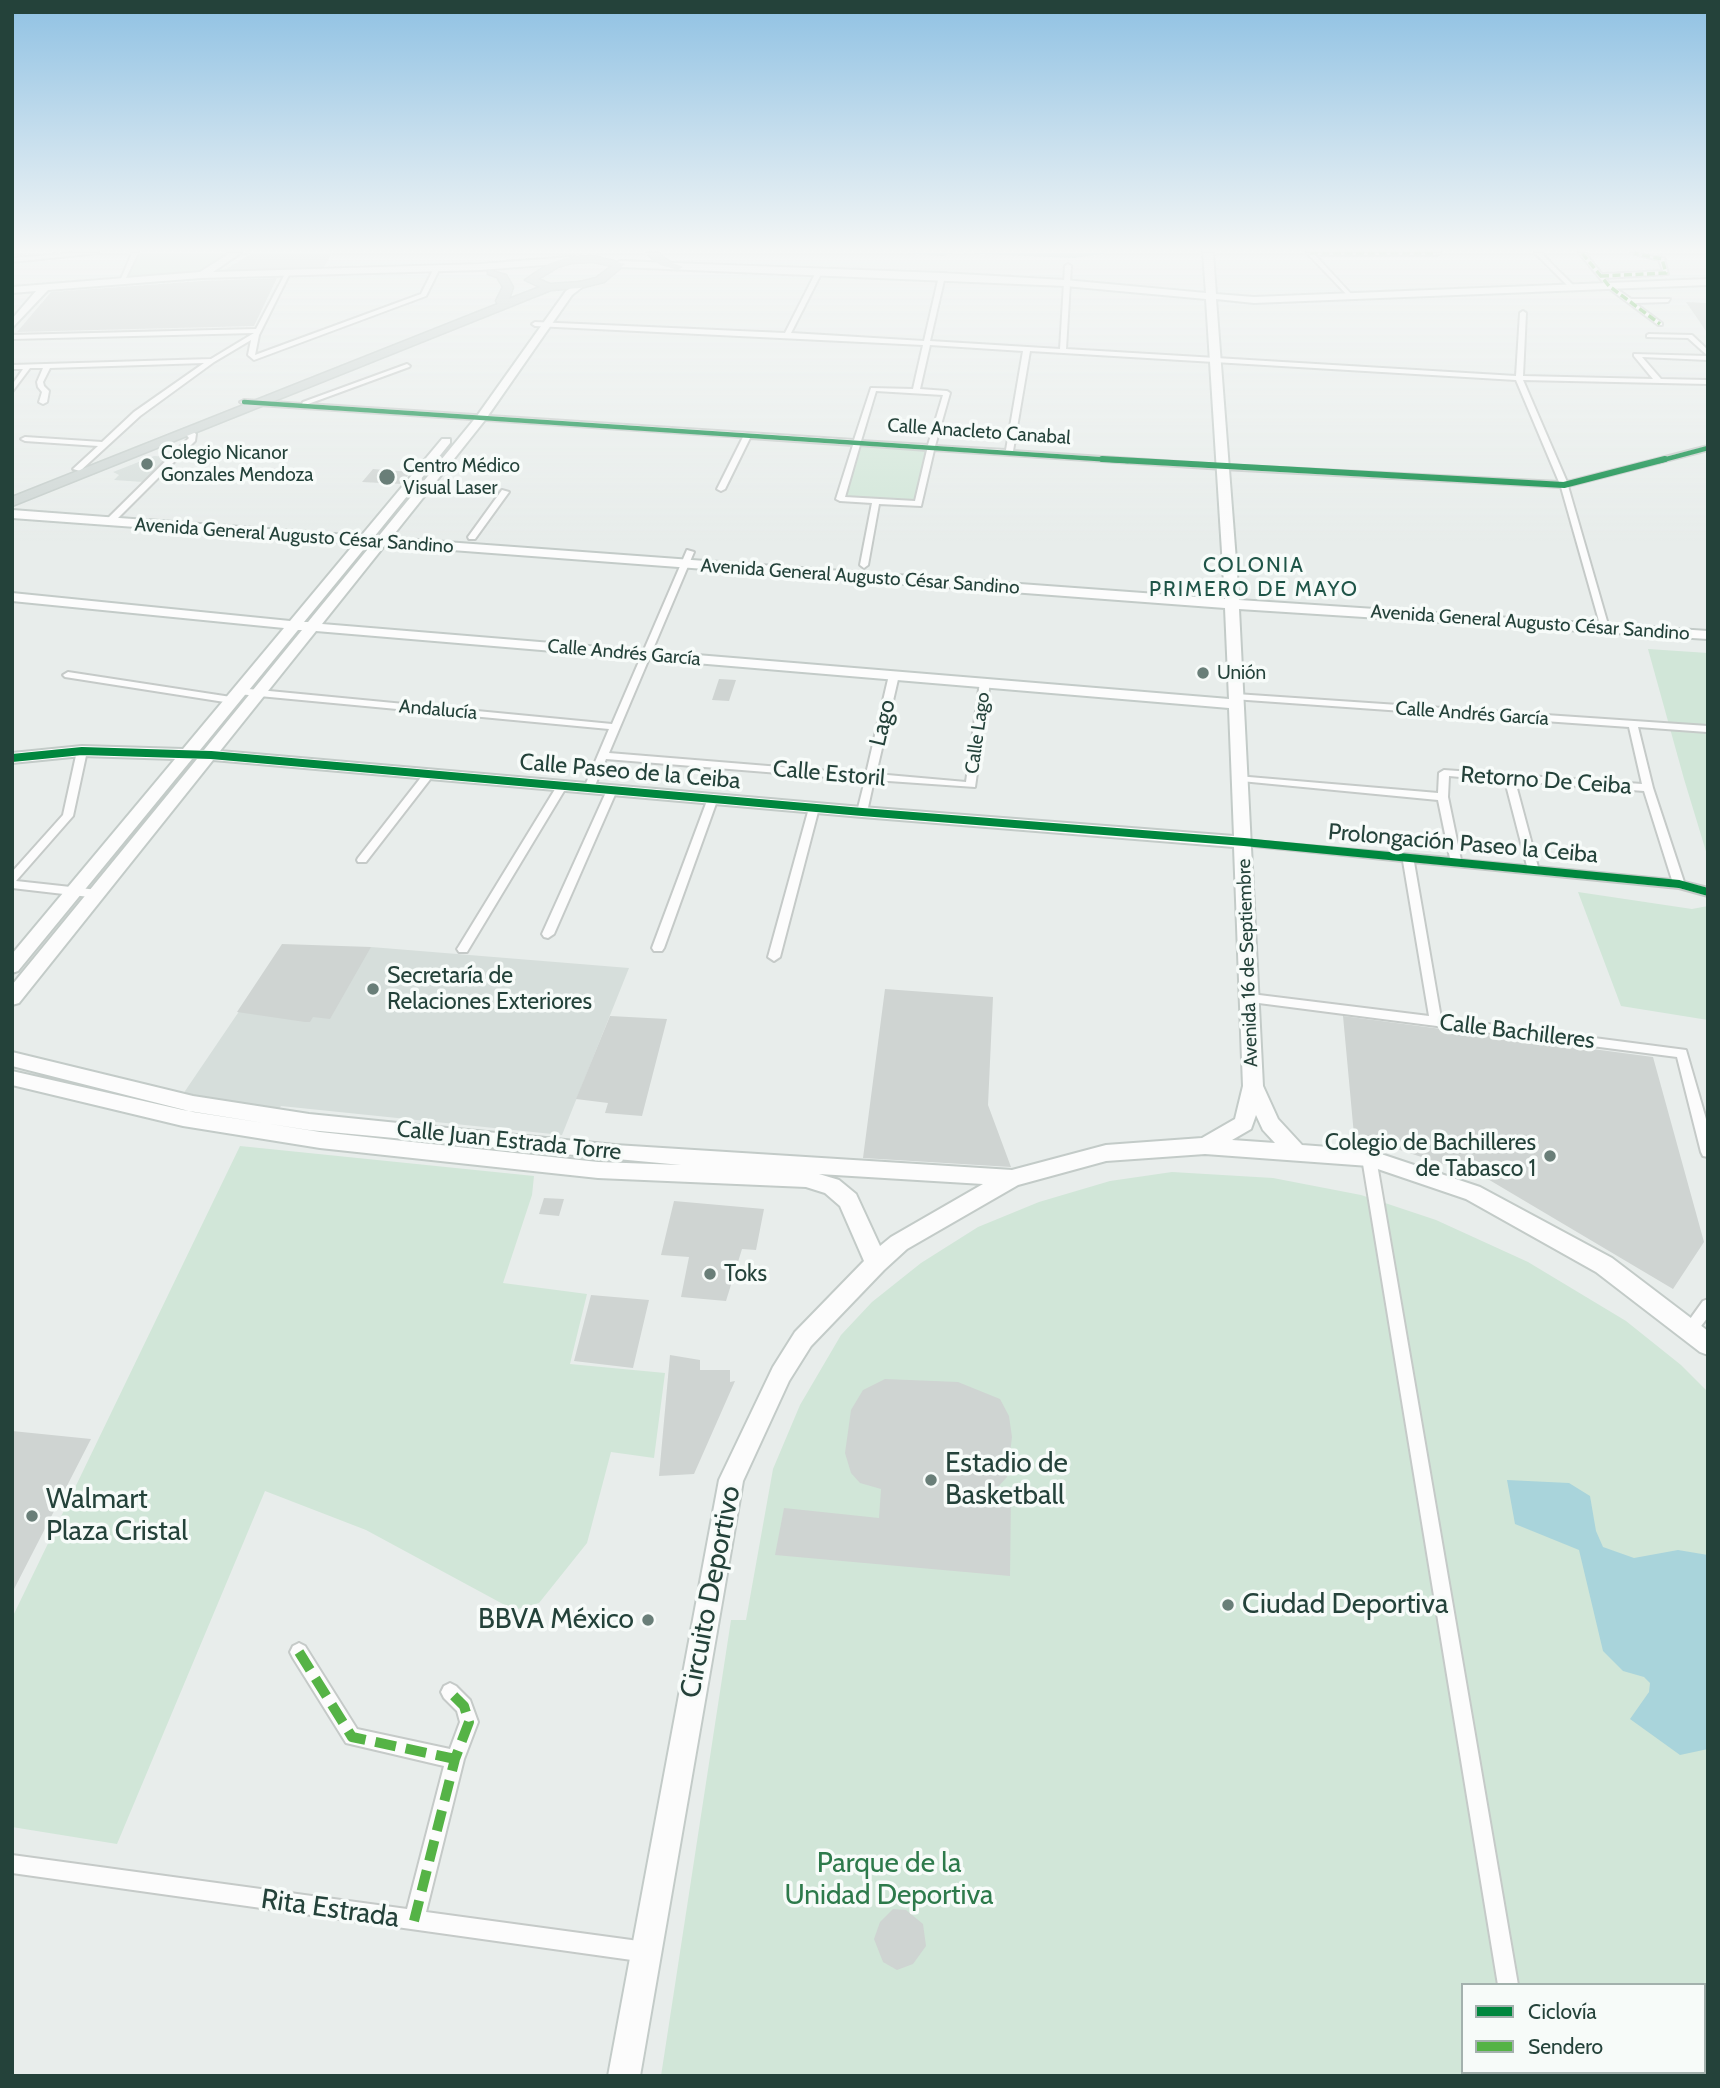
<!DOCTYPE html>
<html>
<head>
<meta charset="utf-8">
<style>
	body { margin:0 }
	#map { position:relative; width:1720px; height:2088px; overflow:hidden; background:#e8edeb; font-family:Cabin,sans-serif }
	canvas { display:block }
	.frame { position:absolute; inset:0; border:14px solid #24423a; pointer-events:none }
	.legend { position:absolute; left:1461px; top:1983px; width:245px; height:91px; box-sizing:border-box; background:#f7fbf9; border:2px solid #a3b1ad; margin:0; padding:9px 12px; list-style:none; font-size:21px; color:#24423a }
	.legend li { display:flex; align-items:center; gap:14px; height:35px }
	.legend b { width:35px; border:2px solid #a3b1ad }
</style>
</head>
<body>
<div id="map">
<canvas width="1720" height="2088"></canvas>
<div class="frame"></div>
<ul class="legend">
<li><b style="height:9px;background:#00873e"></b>Ciclovía</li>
<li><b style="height:9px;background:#55b346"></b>Sendero</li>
</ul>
</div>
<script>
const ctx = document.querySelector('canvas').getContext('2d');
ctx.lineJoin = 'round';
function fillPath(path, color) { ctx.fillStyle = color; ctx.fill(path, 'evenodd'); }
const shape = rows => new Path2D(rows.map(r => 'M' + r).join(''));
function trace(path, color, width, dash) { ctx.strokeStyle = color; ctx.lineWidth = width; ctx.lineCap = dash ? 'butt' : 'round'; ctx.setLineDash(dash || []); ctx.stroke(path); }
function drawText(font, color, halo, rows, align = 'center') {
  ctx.font = font + ' Cabin,sans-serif'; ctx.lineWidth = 7; ctx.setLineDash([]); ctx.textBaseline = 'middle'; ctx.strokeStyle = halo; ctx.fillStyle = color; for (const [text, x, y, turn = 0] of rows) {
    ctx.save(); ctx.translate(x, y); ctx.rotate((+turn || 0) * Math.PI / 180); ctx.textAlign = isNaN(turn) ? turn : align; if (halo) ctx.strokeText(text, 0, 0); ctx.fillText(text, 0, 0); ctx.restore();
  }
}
const built = shape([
	[252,253,332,253,322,271,218,274],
	[154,456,170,457,143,482,114,480,119,475,113,472],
	[371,947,629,968,562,1135,281,1106,277,1112,181,1097,244,1004]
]);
const green = shape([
	[135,253,236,253,201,275,122,280],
	[859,442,931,447,918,504,840,499],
	[1648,649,1708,653,1708,858,1684,779],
	[1578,892,1692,909,1708,906,1708,1020,1621,1006],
	[240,1146,534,1176,532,1195,503,1283,587,1294,570,1364,665,1373,654,1458,611,1452,587,1543,539,1603,514,1610,366,1530,265,1491,117,1844,12,1827,12,1618],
	[1172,1172,1273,1178,1361,1195,1436,1220,1528,1262,1626,1321,1681,1365,1708,1392,1708,2076,661,2076,731,1620,746,1620,773,1469,800,1405,841,1335,872,1302,921,1263,978,1227,1039,1202,1110,1181],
	[1463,1985,1704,1985,1704,2072,1463,2072]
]);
const water = shape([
	[903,253,1110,253,1074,258,955,253,942,256],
	[1507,1480,1569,1483,1590,1496,1596,1531,1603,1547,1634,1558,1678,1550,1708,1555,1708,1749,1680,1755,1630,1719,1649,1692,1650,1683,1644,1677,1623,1671,1603,1651,1579,1550,1515,1524]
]);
const building = shape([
	[277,278,254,326,17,332,51,292,201,281],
	[1686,302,1708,303,1708,334],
	[373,469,411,472,401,484,362,482],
	[719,679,736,680,729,701,712,700],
	[282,944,371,947,330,1019,313,1017,310,1022,305,1022,237,1012],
	[885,989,993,997,988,1105,1011,1167,863,1158],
	[610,1016,667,1019,642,1116,605,1113,608,1103,576,1099],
	[1343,1016,1653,1057,1704,1242,1673,1289,1486,1178,1354,1135],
	[544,1198,564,1199,559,1216,539,1214],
	[674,1201,764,1209,756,1250,742,1249,726,1301,681,1297,689,1257,661,1255],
	[591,1295,649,1300,633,1368,574,1361],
	[670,1355,700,1360,700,1370,730,1370,730,1382,735,1381,694,1474,659,1476],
	[885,1379,958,1382,1000,1399,1009,1416,1012,1437,1007,1477,994,1491,1011,1495,1010,1576,775,1555,784,1508,879,1518,881,1489,860,1483,851,1473,845,1453,851,1410,863,1390],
	[12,1431,91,1439,12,1593],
	[893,1909,906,1910,923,1924,926,1946,913,1964,897,1970,883,1962,874,1939,880,1922]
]);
const street = shape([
	[78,253,98,253,12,262,12,258,78,253],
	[132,253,138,253,125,280,120,281,132,253],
	[1307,253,1440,253,1437,255,1315,255,1352,295,1350,298,1307,253],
	[1535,253,1541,253,1574,286,1574,288,1570,288,1535,253],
	[1579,253,1585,253,1602,274,1663,271,1659,260,1631,253,1664,258,1668,274,1605,278,1611,285,1631,299,1670,299,1668,302,1635,303,1662,323,1662,325,1658,325,1607,287,1579,253],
	[1068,264,1071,266,1066,349,1516,376,1520,313,1523,311,1526,313,1523,376,1653,379,1634,356,1634,354,1708,356,1708,360,1642,357,1661,379,1708,380,1708,384,1523,380,1567,482,1708,446,1708,450,1568,486,1609,628,1605,631,1601,628,1561,487,1223,469,934,450,921,506,879,504,868,565,864,568,860,565,872,503,840,501,836,499,853,445,750,438,725,489,721,491,717,489,743,437,244,404,240,402,244,400,302,404,303,402,407,364,410,366,409,367,308,404,854,440,871,388,913,389,923,345,535,326,532,324,535,322,785,333,816,272,819,270,822,272,791,333,924,341,939,276,942,274,945,276,930,341,1060,349,1065,266,1068,264],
	[930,345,1023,351,1006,450,935,446,950,393,947,391,920,389,930,345],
	[1030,351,1516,380,1559,482,1223,465,1013,451,1030,351],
	[876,391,943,395,928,445,861,441,876,391],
	[860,445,927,450,915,501,845,497,860,445],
	[437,266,440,268,426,296,254,360,248,355,251,340,214,362,140,416,80,471,73,469,98,446,25,441,21,439,25,437,102,442,134,412,204,363,50,368,43,382,44,386,49,391,47,402,43,404,39,402,42,392,38,387,37,382,43,368,30,368,12,392,12,385,23,369,12,369,12,365,211,359,254,333,12,339,12,335,256,329,286,272,291,271,259,335,255,355,421,294,434,268,437,266],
	[1649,334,1692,335,1708,350,1708,356,1688,338,1647,337,1647,335,1649,334],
	[185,430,191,430,196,434,195,441,112,524,106,524,106,520,189,438,184,432,185,430],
	[502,490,509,492,475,539,469,539,468,537,502,490],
	[687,550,694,552,609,753,866,774,889,675,894,672,899,675,876,774,966,782,980,682,985,679,990,682,975,787,874,780,867,812,862,815,857,812,865,780,606,759,594,788,589,791,584,788,609,729,238,694,233,691,238,688,612,724,687,550],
	[68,672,231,697,236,700,231,703,65,677,63,675,68,672],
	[1236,694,1708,726,1707,732,1638,727,1653,788,1684,882,1708,888,1708,896,1679,888,1414,862,1441,1018,1686,1050,1708,1126,1708,1157,1703,1156,1701,1152,1677,1057,1251,1002,1245,998,1251,994,1429,1016,1403,861,1244,845,1239,842,1240,840,1450,858,1438,800,1241,781,1236,778,1237,776,1438,793,1439,773,1444,770,1642,784,1629,727,1233,699,1231,697,1236,694],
	[1449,776,1505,781,1527,866,1461,860,1448,797,1449,776],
	[1515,781,1644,791,1672,880,1538,867,1515,781],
	[82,748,87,751,73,816,16,881,98,890,104,894,98,898,12,888,12,872,63,815,77,751,82,748],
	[430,770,435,773,366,862,358,862,357,860,358,858,426,771,430,770],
	[562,783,567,786,467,952,459,952,457,949,459,946,557,786,562,783],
	[612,787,617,790,554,934,548,938,544,937,542,934,607,790,612,787],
	[713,795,718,798,664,948,662,951,654,951,652,948,708,798,713,795],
	[814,805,819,808,780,957,774,961,768,957,809,808,814,805],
	[1369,1153,1374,1154,1376,1158,1518,1985,1498,1985,1362,1158,1364,1154,1369,1153],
	[1708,1299,1708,1317,1695,1334,1690,1336,1685,1334,1683,1330,1685,1326,1703,1301,1708,1299],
	[299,1643,305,1646,357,1729,450,1749,460,1722,457,1711,444,1698,441,1692,444,1686,450,1683,456,1686,470,1700,478,1722,464,1759,426,1912,646,1942,653,1945,656,1952,653,1959,646,1962,12,1873,12,1855,407,1909,444,1766,346,1743,293,1658,290,1652,293,1646,299,1643],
	[1512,2072,1532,2072,1533,2076,1513,2076,1512,2072]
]);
const secondary = shape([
	[230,253,241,253,213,272,480,264,570,257,575,260,570,263,480,270,201,278,48,290,12,328,12,319,36,291,12,293,12,287,200,272,230,253],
	[1203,253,1213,253,1216,294,1254,297,1708,279,1708,285,1254,303,1216,299,1239,600,1708,631,1708,639,1239,609,1263,1086,1278,1119,1302,1145,1369,1150,1480,1187,1612,1258,1708,1331,1708,1355,1700,1352,1596,1272,1466,1199,1369,1166,1205,1154,1106,1161,1018,1185,907,1249,884,1270,811,1346,789,1381,743,1481,640,2076,608,2076,719,1480,773,1367,795,1332,864,1261,840,1206,825,1193,806,1187,598,1178,320,1148,183,1126,12,1085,12,1071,183,1110,320,1132,598,1162,681,1165,309,1130,193,1112,12,1066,12,1052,193,1096,309,1114,615,1145,1012,1170,1106,1145,1202,1138,1235,1119,1243,1086,1234,847,862,817,213,760,19,1003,12,1005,12,985,197,759,192,759,18,971,12,973,12,954,175,759,82,756,12,763,12,753,82,746,183,749,284,628,12,601,12,593,290,621,355,543,12,518,12,510,361,536,442,439,450,439,450,443,374,537,378,537,477,416,566,291,580,282,585,285,572,295,485,420,391,538,1225,599,1206,299,1065,286,620,267,615,264,620,261,942,273,1065,280,1206,293,1203,253],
	[368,544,372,544,308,622,304,622,368,544],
	[385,545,1225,608,1229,699,322,624,385,545],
	[298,630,302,630,204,750,200,750,298,630],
	[316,631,1229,708,1234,836,862,807,220,751,316,631],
	[1256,1115,1263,1130,1275,1143,1232,1140,1251,1129,1256,1115],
	[819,1174,983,1184,891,1237,880,1246,856,1194,839,1180,819,1174]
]);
const primary = shape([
	[647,253,658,253,668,261,683,267,678,270,660,265,647,253],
	[593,256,625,264,604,282,580,288,551,290,12,506,12,497,498,304,496,301,503,287,497,277,488,274,488,270,506,275,513,287,509,299,540,287,525,280,550,263,570,257,593,256],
	[593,262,612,266,596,278,580,282,550,284,538,279,558,267,571,263,593,262]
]);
const quietFar1 = shape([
	[1310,253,1437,253],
	[1582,253,1609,286,1660,324],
	[1601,276,1666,273,1662,259,1634,253]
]);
const quiet = shape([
	[299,1652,352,1737,455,1759],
	[414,1921,455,1759,469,1722,464,1706,450,1692]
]);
const cyclewayFar2 = shape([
	[244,402,1128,461],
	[1659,461,1708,448]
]);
const cyclewayFar1 = shape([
	[1102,459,1564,485,1665,459]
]);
const cycleway = shape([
	[12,758,82,751,211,755,862,812,1244,842,1679,884,1708,892]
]);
const markers = [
	[147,464,7,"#697e78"],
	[387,477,9,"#697e78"],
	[1203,673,7,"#697e78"],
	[373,989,7,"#697e78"],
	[1550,1156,7,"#697e78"],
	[710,1274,7,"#697e78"],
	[931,1480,7,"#697e78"],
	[32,1516,7,"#697e78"],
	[1228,1605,7,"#697e78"],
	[648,1620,7,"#697e78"]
];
const farStreetnames = [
	["Calle Anacleto Canabal",979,432,4],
	["Avenida General Augusto César Sandino",294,536,4],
	["Avenida General Augusto César Sandino",860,577,4],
	["Avenida General Augusto César Sandino",1530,623,4],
	["Calle Andrés García",624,653,5],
	["Andalucía",438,710,5],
	["Calle Andrés García",1472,714,4],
	["Calle Lago",978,733,-82],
	["Avenida 16 de Septiembre",1248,963,-92]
];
const farPoinames = [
	["Colegio Nicanor",161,453],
	["Gonzales Mendoza",161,475],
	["Centro Médico",403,466],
	["Visual Laser",403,488],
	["Unión",1217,673]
];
const farNeighbourhoodnames = [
	["COLONIA",1254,566],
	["PRIMERO DE MAYO",1254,590]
];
const streetNames = [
	["Lago",883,723,-77],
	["Calle Paseo de la Ceiba",630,772,5],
	["Calle Estoril",829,774,5],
	["Retorno De Ceiba",1546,781,4],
	["Prolongación Paseo la Ceiba",1463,844,5],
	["Calle Bachilleres",1517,1032,7],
	["Calle Juan Estrada Torre",509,1141,6]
];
const poiNames = [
	["Secretaría de",387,976],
	["Relaciones Exteriores",387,1002],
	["Colegio de Bachilleres",1536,1143,"right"],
	["de Tabasco 1",1536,1169,"right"],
	["Toks",724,1274]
];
const nearPoinames = [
	["Estadio de",945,1464],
	["Basketball",945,1496],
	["Walmart",46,1500],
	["Plaza Cristal",46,1532],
	["Ciudad Deportiva",1242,1605],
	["BBVA México",634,1620,"right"]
];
const nearStreetnames = [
	["Circuito Deportivo",711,1592,-79],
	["Rita Estrada",330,1909,8]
];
const nearParknames = [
	["Parque de la",889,1864],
	["Unidad Deportiva",889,1896]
];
fillPath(built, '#d6dedb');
fillPath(green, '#d1e6d8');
fillPath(water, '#a9d4db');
fillPath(building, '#cfd4d2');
trace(street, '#c5cac8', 4);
trace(secondary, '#c3cbc8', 4);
trace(primary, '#c3ccc9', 3);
fillPath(street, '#fcfcfc');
fillPath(secondary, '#fcfcfc');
fillPath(primary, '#cfd7d5');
trace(quietFar1, '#55b346', 3.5, [8, 3.5]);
trace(quiet, '#55b346', 10, [21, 10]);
trace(cyclewayFar2, '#00873e', 4.5);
trace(cyclewayFar1, '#00873e', 6);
trace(cycleway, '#00873e', 8);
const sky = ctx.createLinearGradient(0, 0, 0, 545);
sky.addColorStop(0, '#8fc1e3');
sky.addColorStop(0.46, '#f5f7f6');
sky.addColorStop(1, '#f5f7f600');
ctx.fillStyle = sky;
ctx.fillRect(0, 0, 1720, 545);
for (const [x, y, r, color] of markers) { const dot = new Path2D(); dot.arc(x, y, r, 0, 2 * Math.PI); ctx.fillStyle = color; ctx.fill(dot); trace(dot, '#f7fbf9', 2.5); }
drawText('19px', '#24423a', '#f7fbf9', farStreetnames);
drawText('19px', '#24423a', '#f7fbf9', farPoinames, 'left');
ctx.letterSpacing = '2px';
drawText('21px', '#1f5548', '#f7fbf9', farNeighbourhoodnames);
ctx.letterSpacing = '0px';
drawText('23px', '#24423a', '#f7fbf9', streetNames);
drawText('23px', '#24423a', '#f7fbf9', poiNames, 'left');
drawText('28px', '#24423a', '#f7fbf9', nearPoinames, 'left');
drawText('28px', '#24423a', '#f7fbf9', nearStreetnames);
drawText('28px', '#2d7a4b', '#f7fbf9', nearParknames);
</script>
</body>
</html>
